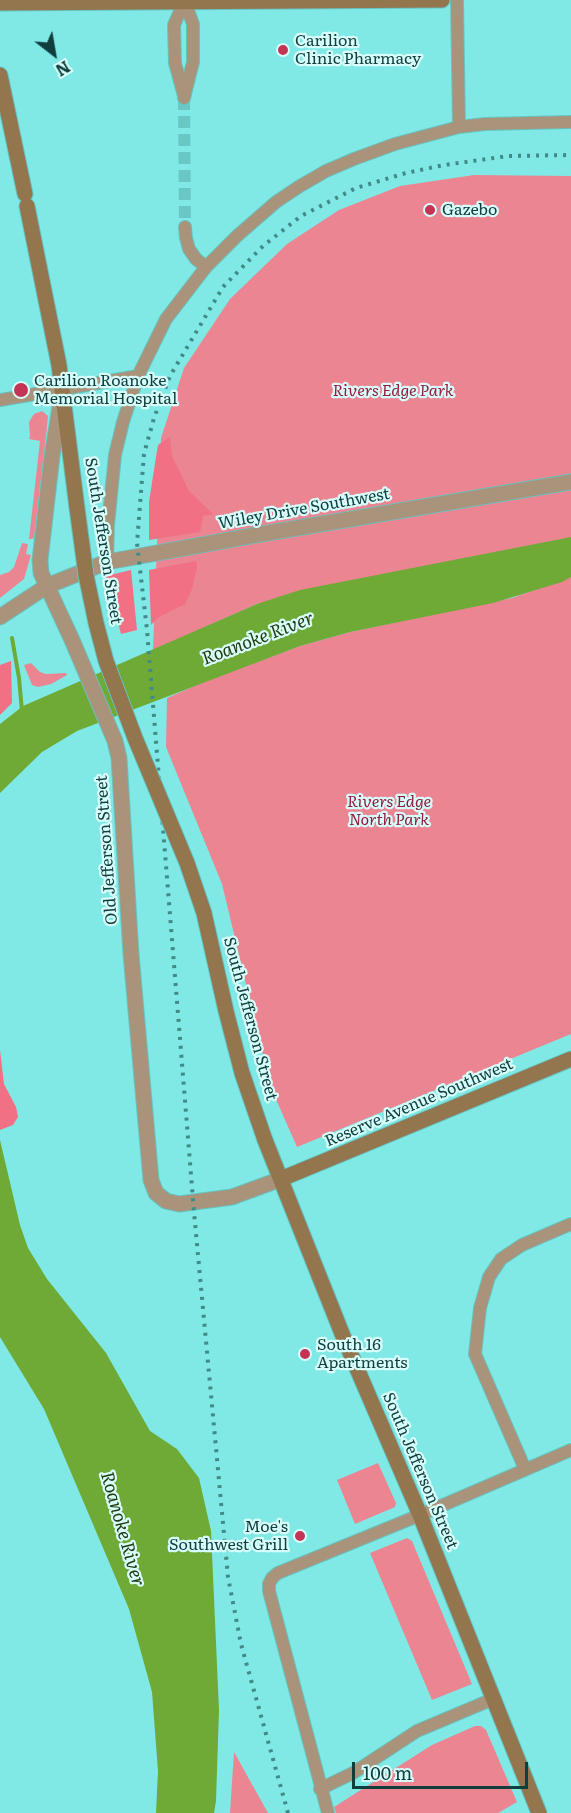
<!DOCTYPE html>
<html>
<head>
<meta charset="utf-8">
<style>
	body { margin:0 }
	#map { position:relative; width:571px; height:1813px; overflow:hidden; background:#80e9e6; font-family:Literata,serif }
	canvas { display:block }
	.north { position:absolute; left:24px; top:24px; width:60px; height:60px; -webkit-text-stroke:4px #d8fefc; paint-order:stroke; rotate:149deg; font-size:16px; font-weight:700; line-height:24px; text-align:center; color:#0f3e3d }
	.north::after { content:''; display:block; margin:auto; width:21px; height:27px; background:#0f3e3d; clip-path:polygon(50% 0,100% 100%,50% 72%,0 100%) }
	.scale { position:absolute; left:352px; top:1762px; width:176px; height:27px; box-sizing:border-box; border:3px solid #0f3e3d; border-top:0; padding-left:8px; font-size:18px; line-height:21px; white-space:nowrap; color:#0f3e3d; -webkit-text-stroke:4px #d8fefc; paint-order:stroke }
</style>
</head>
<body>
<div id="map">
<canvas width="571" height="1813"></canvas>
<div class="north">N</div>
<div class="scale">100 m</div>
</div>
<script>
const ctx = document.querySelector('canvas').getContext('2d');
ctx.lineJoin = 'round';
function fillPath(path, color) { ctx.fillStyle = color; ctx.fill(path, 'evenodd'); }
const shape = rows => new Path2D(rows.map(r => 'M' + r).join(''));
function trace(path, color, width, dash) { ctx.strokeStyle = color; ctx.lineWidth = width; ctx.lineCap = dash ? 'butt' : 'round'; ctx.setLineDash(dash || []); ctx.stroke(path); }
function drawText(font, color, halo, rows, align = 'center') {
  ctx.font = font + ' Literata,serif'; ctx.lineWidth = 4.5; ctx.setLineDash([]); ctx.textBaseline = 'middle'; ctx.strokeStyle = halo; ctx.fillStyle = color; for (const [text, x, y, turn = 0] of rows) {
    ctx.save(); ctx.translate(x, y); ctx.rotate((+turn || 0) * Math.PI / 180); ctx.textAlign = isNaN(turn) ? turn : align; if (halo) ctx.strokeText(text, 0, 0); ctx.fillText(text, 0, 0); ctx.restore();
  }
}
const green = shape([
	[474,175,571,176,571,538,257,604,153,650,161,438,184,368,230,299,287,244,339,210,400,186],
	[42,411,48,416,47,427,34,538,31,539,29,539,40,441,29,439,30,436,29,422,34,414],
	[22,543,28,544,26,554,31,555,24,579,0,598,0,575,9,572,14,567],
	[571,577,571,1034,297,1147,271,1088,222,884,166,747,167,698,206,681,300,646,350,632,512,598],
	[31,663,40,672,46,674,66,673,67,675,51,684,38,687,32,685,24,665],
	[378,1463,396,1503,395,1507,355,1524,337,1480],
	[407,1538,412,1541,472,1684,432,1700,370,1553],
	[475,1726,481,1726,486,1730,517,1802,498,1813,336,1813,334,1807,432,1745],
	[234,1752,268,1813,230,1813]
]);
const forest = shape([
	[170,437,172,456,189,491,213,514,203,516,200,532,149,540,149,502,156,457,158,445],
	[196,561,197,567,192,589,185,604,159,617,151,625,149,570],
	[131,570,137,630,121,634,106,576],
	[11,661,12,703,0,715,0,665],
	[0,1050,4,1084,16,1107,18,1117,13,1125,0,1130]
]);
const water = shape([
	[571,537,571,577,562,582,493,603,350,632,300,646,77,731,42,752,0,793,0,724,23,706,257,604,300,590],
	[0,1140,20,1225,28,1248,47,1279,106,1353,150,1431,177,1449,199,1478,211,1531,219,1710,216,1801,214,1813,156,1813,158,1771,152,1692,129,1609,44,1409,0,1337]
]);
const stream = shape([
	[12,638,19,678,22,711]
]);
const minorTunnel = shape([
	[184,98,185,227]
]);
const minor = shape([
	[457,0,459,127],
	[184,96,175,63,174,25,184,2],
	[184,98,193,62,193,24,184,0],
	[185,227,186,238,189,249,196,259,206,267],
	[0,400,138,376],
	[107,562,108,525,115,455,123,422,138,376,166,319,206,267,237,236,276,202,300,186,326,171,354,159,395,144,459,127,485,124,571,122],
	[525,1469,475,1354,480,1308,489,1277,501,1259,522,1245,571,1224],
	[320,1789,353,1773,417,1731,493,1699],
	[328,1813,269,1591,269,1584,272,1578,278,1573,420,1515,571,1450]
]);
const tertiary = shape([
	[61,401,52,456,40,560,41,573,72,640,115,741,119,758,131,954,151,1180,156,1193,166,1201,179,1204,232,1197,281,1179],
	[0,617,47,586,107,562,256,535,571,482]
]);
const secondary = shape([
	[0,3,442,0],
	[0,75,25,194],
	[27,206,59,365,77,508],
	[265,1140,343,1336,420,1515,539,1813],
	[281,1179,571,1059]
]);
const rail = shape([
	[288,1813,241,1644,228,1577,194,1212,147,630,137,543,144,454,154,418,170,376,223,287,263,246,301,216,356,188,406,173,444,165,508,156,571,155]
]);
const secondaryBridge = shape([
	[77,508,86,575,96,623,106,661,135,738,187,863,204,913,226,1011,242,1073,265,1140]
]);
const markers = [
	[283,50,6,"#c43454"],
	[430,210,6,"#c43454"],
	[21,390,8,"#c43454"],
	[305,1354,6,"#c43454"],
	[300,1536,6,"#c43454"]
];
const poiNames = [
	["Carilion",295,41],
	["Clinic Pharmacy",295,59],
	["Gazebo",442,210],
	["Carilion Roanoke",34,381],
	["Memorial Hospital",34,399],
	["South 16",317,1345],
	["Apartments",317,1363],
	["Moe's",288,1527,"right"],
	["Southwest Grill",288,1545,"right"]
];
const parkNames = [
	["Rivers Edge Park",393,391],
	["Rivers Edge",389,802],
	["North Park",389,820]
];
const streetNames = [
	["Wiley Drive Southwest",304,509,-10],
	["South Jefferson Street",103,541,81],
	["Old Jefferson Street",107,850,-94],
	["South Jefferson Street",250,1019,75],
	["Reserve Avenue Southwest",419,1103,-23],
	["South Jefferson Street",420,1471,67]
];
const waterNames = [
	["Roanoke River",258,639,-21],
	["Roanoke River",122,1529,74]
];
fillPath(green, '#eb8592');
fillPath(forest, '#f27083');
fillPath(water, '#6eaa35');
trace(stream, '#6eaa35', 4);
trace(minorTunnel, '#69c7c4', 12, [12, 6]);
trace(minor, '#67c3c1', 14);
trace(tertiary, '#67c3c1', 17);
trace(secondary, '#67c3c1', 17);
trace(minor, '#a9947b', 12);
trace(tertiary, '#a9947b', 15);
trace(secondary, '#93754e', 15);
trace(rail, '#418a88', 4, [3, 6]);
trace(secondaryBridge, '#67c3c1', 17, []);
trace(secondaryBridge, '#93754e', 15);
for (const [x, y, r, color] of markers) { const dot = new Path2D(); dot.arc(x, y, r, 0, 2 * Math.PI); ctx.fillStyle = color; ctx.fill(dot); trace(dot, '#d8fefc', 2); }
drawText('16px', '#0f3e3d', '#d8fefc', poiNames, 'left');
drawText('italic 16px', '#911b39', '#d8fefc', parkNames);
drawText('16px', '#0f3e3d', '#d8fefc', streetNames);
drawText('italic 18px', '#233b0d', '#d8fefc', waterNames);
</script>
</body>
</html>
